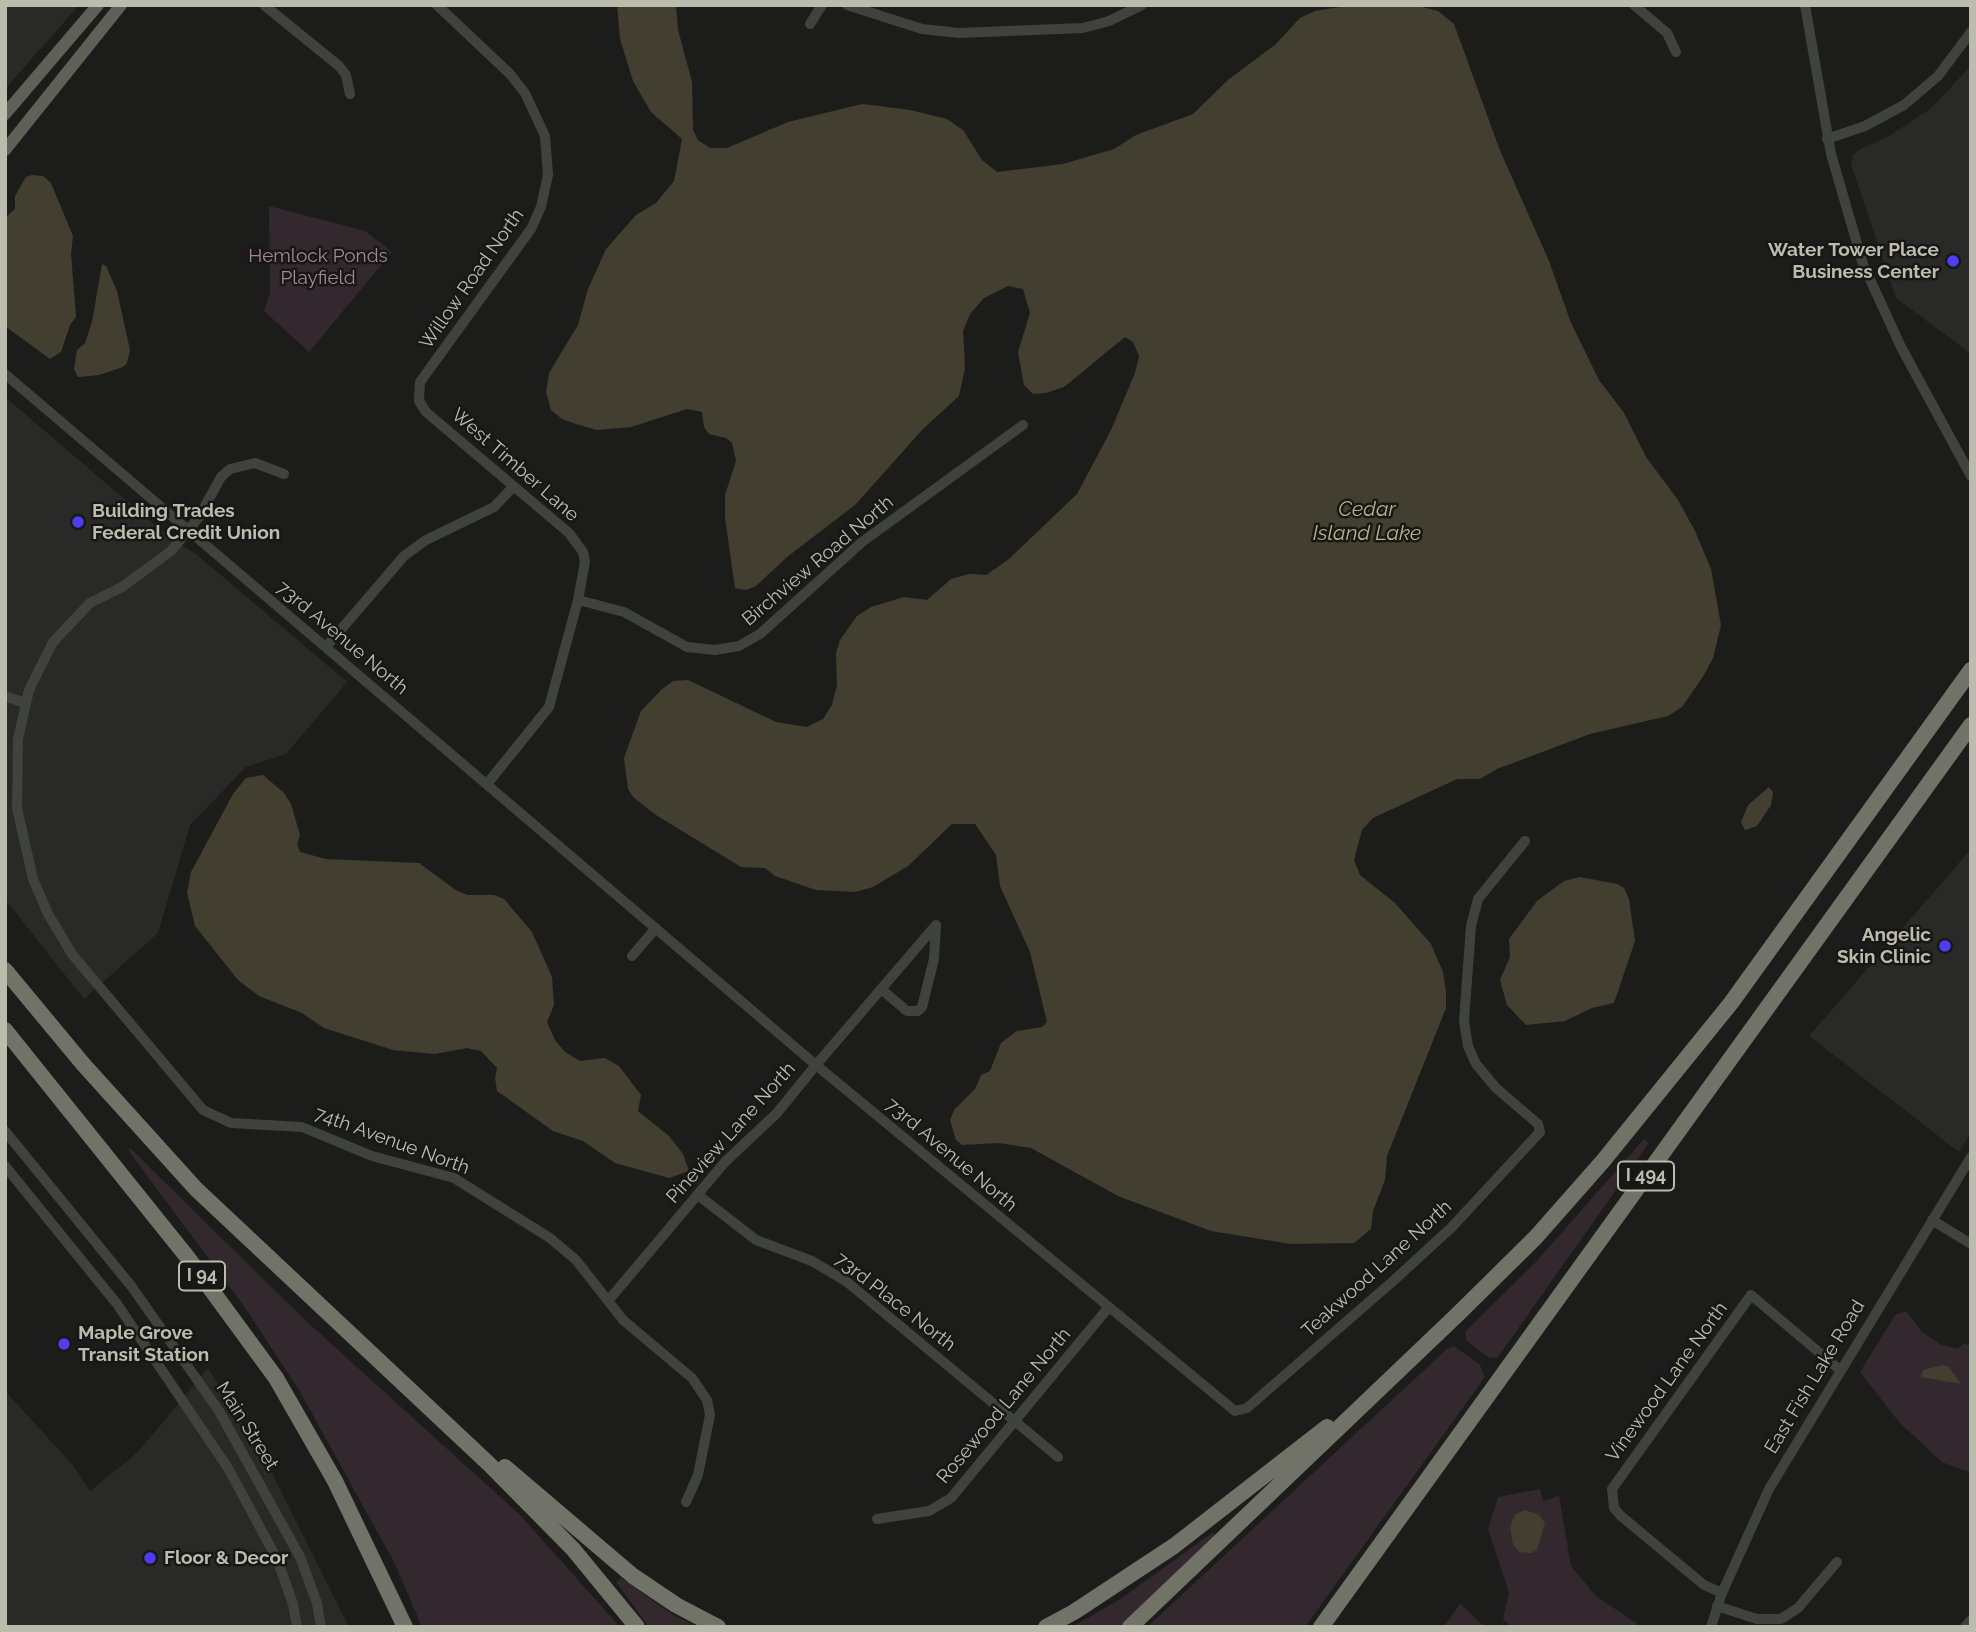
<!DOCTYPE html>
<html>
<head>
<meta charset="utf-8">
<style>
	body { margin:0 }
	#map { position:relative; width:1976px; height:1632px; overflow:hidden; background:#1c1d1b; font-family:Raleway,sans-serif }
	canvas { display:block }
	.frame { position:absolute; inset:0; border:7px solid #bbbcad; pointer-events:none }
</style>
</head>
<body>
<div id="map">
<canvas width="1976" height="1632"></canvas>
<div class="frame"></div>
</div>
<script>
const ctx = document.querySelector('canvas').getContext('2d');
ctx.lineJoin = 'round';
function fillPath(path, color) { ctx.fillStyle = color; ctx.fill(path, 'evenodd'); }
const shape = rows => new Path2D(rows.map(r => 'M' + r).join(''));
function trace(path, color, width, dash) { ctx.strokeStyle = color; ctx.lineWidth = width; ctx.lineCap = dash ? 'butt' : 'round'; ctx.setLineDash(dash || []); ctx.stroke(path); }
function drawText(font, color, halo, rows, align = 'center') {
  ctx.font = font + ' Raleway,sans-serif'; ctx.lineWidth = 5; ctx.setLineDash([]); ctx.textBaseline = 'middle'; ctx.strokeStyle = halo; ctx.fillStyle = color; for (const [text, x, y, turn = 0] of rows) {
    ctx.save(); ctx.translate(x, y); ctx.rotate((+turn || 0) * Math.PI / 180); ctx.textAlign = isNaN(turn) ? turn : align; if (halo) ctx.strokeText(text, 0, 0); ctx.fillText(text, 0, 0); ctx.restore();
  }
}
const built = shape([
	[5,5,79,5,5,89],
	[1971,66,1971,354,1896,298,1851,164,1853,155,1859,150,1889,136,1930,109],
	[5,397,168,536,196,554,347,682,286,754,246,767,190,825,158,933,84,999,5,899],
	[1971,849,1971,1132,1959,1152,1809,1036],
	[208,1368,272,1473,349,1627,5,1627,5,1391,72,1464,90,1491,138,1452]
]);
const green = shape([
	[269,206,365,231,392,252,309,352,264,311,270,293],
	[1644,1139,1649,1143,1498,1357,1489,1358,1466,1340,1465,1332,1536,1262],
	[130,1148,305,1320,520,1515,620,1627,422,1627,394,1562,299,1390,244,1306,128,1150],
	[1906,1311,1922,1332,1942,1345,1958,1349,1964,1343,1971,1347,1971,1473,1942,1462,1899,1422,1860,1372,1895,1315],
	[1454,1346,1480,1365,1485,1377,1305,1627,1147,1627,1447,1349],
	[1540,1489,1543,1501,1559,1496,1571,1566,1596,1596,1642,1627,1512,1627,1503,1619,1509,1593,1488,1529,1498,1497],
	[1213,1532,1215,1535,1119,1627,1072,1627,1122,1598],
	[621,1578,673,1615,697,1627,649,1627,616,1582],
	[1460,1604,1482,1624,1486,1627,1444,1627]
]);
const water = shape([
	[617,5,676,5,678,30,692,82,693,130,698,140,710,148,727,148,788,122,862,104,910,110,947,119,963,130,982,160,997,172,1063,164,1114,149,1136,135,1193,114,1228,80,1276,44,1300,18,1315,11,1346,6,1415,5,1438,11,1454,24,1499,148,1549,261,1571,323,1599,380,1624,413,1646,457,1678,500,1695,531,1711,569,1721,625,1713,658,1704,675,1682,707,1668,716,1590,734,1497,769,1480,779,1457,779,1373,818,1362,830,1354,860,1360,875,1395,903,1431,944,1443,972,1446,991,1446,1008,1387,1156,1385,1180,1373,1211,1371,1229,1354,1243,1291,1244,1211,1231,1118,1196,1031,1148,999,1143,962,1145,956,1140,950,1120,954,1110,975,1089,981,1075,990,1071,1001,1043,1017,1031,1042,1027,1047,1022,1030,952,1000,886,996,855,975,824,952,824,908,866,873,887,855,892,816,890,775,876,765,868,741,867,656,815,633,797,628,789,624,758,641,711,661,690,673,681,688,680,776,722,807,727,823,719,832,705,837,685,836,653,840,640,857,616,871,607,904,597,927,600,951,579,969,574,986,575,1009,559,1077,494,1111,430,1135,373,1139,356,1133,342,1125,337,1064,387,1046,393,1033,394,1024,385,1018,352,1030,313,1023,289,1008,286,984,298,970,314,963,331,965,368,959,396,923,429,855,505,787,557,756,586,746,590,735,588,725,518,725,495,736,461,732,443,726,438,709,434,704,427,702,412,687,409,631,427,597,430,579,425,562,419,551,410,546,392,549,373,578,325,588,289,606,249,636,215,656,203,674,181,682,139,651,112,633,81,620,39],
	[32,175,43,176,51,183,73,236,71,254,76,317,70,325,61,352,50,359,5,326,5,218,15,209,15,196,26,177],
	[102,264,106,266,117,291,130,350,127,363,123,367,99,375,78,377,74,369,77,350,85,343,92,322],
	[263,775,284,793,291,804,300,835,297,844,300,852,326,859,419,863,457,891,468,895,494,895,504,899,532,932,552,977,554,1005,547,1022,555,1040,565,1052,580,1061,605,1058,619,1066,641,1095,638,1111,669,1136,683,1154,689,1171,669,1178,615,1163,583,1141,553,1131,497,1091,495,1078,497,1068,481,1051,467,1048,435,1054,393,1050,324,1028,302,1013,259,996,238,980,195,926,187,893,191,872,233,794,246,778],
	[1769,787,1773,792,1771,805,1757,826,1745,830,1741,822,1748,805],
	[1580,877,1617,884,1624,888,1629,899,1635,941,1614,1003,1592,1008,1565,1021,1526,1025,1507,1005,1500,980,1510,957,1509,939,1537,901,1564,881],
	[1942,1365,1949,1367,1961,1384,1921,1377,1923,1370],
	[1525,1510,1539,1515,1545,1523,1537,1550,1531,1553,1520,1552,1513,1545,1510,1527,1515,1515]
]);
const minor = shape([
	[264,5,339,66,346,75,350,94],
	[437,5,510,74,525,93,545,136,548,175,541,207,531,229,420,382,419,401,426,412,569,533,583,552,585,562,578,600,549,707,487,784],
	[847,5,922,29,959,33,1083,28,1109,21,1142,5],
	[1634,5,1667,33,1676,52],
	[1805,5,1831,154,1863,264,1901,347,1971,476],
	[810,24,822,5],
	[1827,139,1865,126,1904,105,1938,76,1971,32],
	[5,374,816,1065,1235,1411,1247,1408,1392,1282,1451,1228,1540,1132,1538,1124,1496,1088,1476,1064,1468,1046,1464,1021,1471,926,1478,899,1525,841],
	[284,474,255,463,230,469,221,477,199,517,171,551,122,587,90,603,53,642,29,690,18,739,17,808,33,879,48,914,72,954,203,1110,231,1123,302,1127,372,1156,454,1178,550,1238,576,1260,623,1320,692,1378,707,1400,710,1415,698,1475,686,1502],
	[578,600,624,612,687,647,715,650,739,646,760,634,862,542,1023,425],
	[326,647,404,556,426,540,494,507,513,487],
	[5,696,25,703],
	[632,956,656,928],
	[5,1131,132,1287,219,1411,300,1557,317,1603,321,1627],
	[5,1166,117,1304,228,1468,277,1559,293,1604,297,1627],
	[698,1195,756,1240,812,1261,847,1282,1058,1457],
	[1932,1220,1971,1244],
	[608,1301,725,1162,777,1113,816,1065,936,925,934,959,922,1007,918,1011,907,1011,881,989],
	[877,1519,929,1511,951,1498,1108,1308],
	[1722,1593,1704,1585,1621,1516,1614,1508,1612,1489,1751,1295,1840,1370],
	[1717,1606,1757,1619,1781,1619,1798,1608,1837,1562],
	[1711,1627,1722,1593,1769,1489,1971,1157],
	[1965,1627,1971,1620]
]);
const major = shape([
	[5,114,98,5],
	[5,150,121,5]
]);
const highway = shape([
	[5,970,83,1064,196,1189,489,1464,573,1549,637,1627],
	[5,1030,188,1258,276,1378,335,1481,405,1627],
	[505,1467,633,1576,676,1605,718,1627],
	[1046,1627,1074,1612,1174,1546,1327,1427],
	[1130,1627,1458,1314,1536,1237,1603,1161,1731,1003,1971,670],
	[1321,1627,1971,725]
]);
const markers = [
	[1953,261,7,"#4e3df3"],
	[78,522,7,"#4e3df3"],
	[1945,946,7,"#4e3df3"],
	[64,1344,7,"#4e3df3"],
	[150,1558,7,"#4e3df3"]
];
const shields = [
	[1646,1176,56],
	[202,1276,46]
];
const shieldNames = [
	["I 494",1646,1176],
	["I 94",202,1276]
];
const poiNames = [
	["Water Tower Place",1939,250,"right"],
	["Business Center",1939,272,"right"],
	["Building Trades",92,511],
	["Federal Credit Union",92,533],
	["Angelic",1931,935,"right"],
	["Skin Clinic",1931,957,"right"],
	["Maple Grove",78,1333],
	["Transit Station",78,1355],
	["Floor & Decor",164,1558]
];
const parkNames = [
	["Hemlock Ponds",318,256],
	["Playfield",318,278]
];
const streetNames = [
	["Willow Road North",472,279,-55],
	["West Timber Lane",515,465,41],
	["Birchview Road North",818,561,-40],
	["73rd Avenue North",342,638,40],
	["Pineview Lane North",731,1133,-48],
	["74th Avenue North",392,1141,20],
	["73rd Avenue North",951,1155,40],
	["Teakwood Lane North",1377,1269,-42],
	["73rd Place North",895,1302,38],
	["East Fish Lake Road",1815,1377,-59],
	["Vinewood Lane North",1667,1382,-54],
	["Rosewood Lane North",1004,1406,-50],
	["Main Street",247,1426,58]
];
const waterNames = [
	["Cedar",1367,510],
	["Island Lake",1367,534]
];
fillPath(built, '#292a27');
fillPath(green, '#33282d');
fillPath(water, '#423f30');
trace(minor, '#40423c', 10);
trace(major, '#5f6158', 12);
trace(highway, '#717368', 16);
for (const [x, y, r, color] of markers) { const dot = new Path2D(); dot.arc(x, y, r, 0, 2 * Math.PI); ctx.fillStyle = color; ctx.fill(dot); trace(dot, '#171816', 2.5); }
for (const [x, y, w] of shields) { const box = new Path2D(); box.roundRect(x - w / 2, y - 14.5, w, 29, 5); ctx.fillStyle = '#171816'; ctx.fill(box); trace(box, '#bbbcad', 2); }
drawText('bold 18px', '#bbbcad', null, shieldNames);
drawText('bold 19px', '#bbbcad', '#171816', poiNames, 'left');
drawText('19px', '#a78596', '#171816', parkNames);
drawText('19px', '#bbbcad', '#171816', streetNames);
drawText('italic 21px', '#b7b285', '#171816', waterNames);
</script>
</body>
</html>
